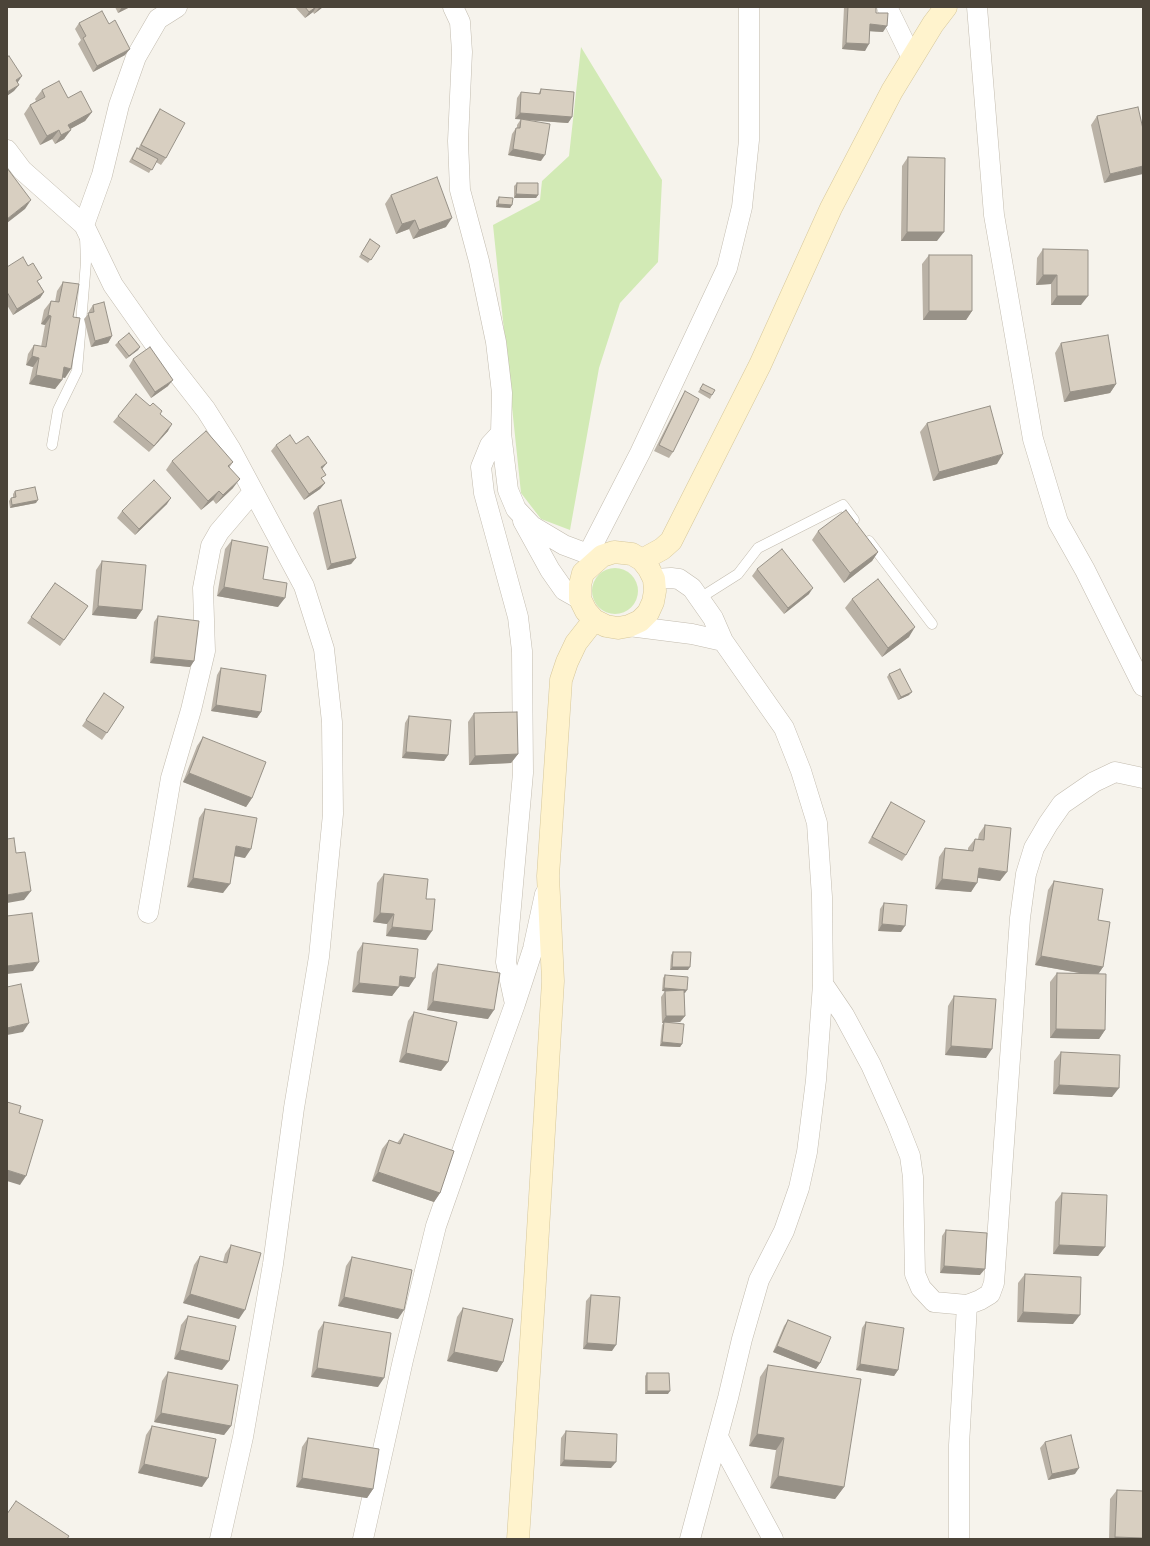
<!DOCTYPE html>
<html>
<head>
<meta charset="utf-8">
<style>
	body { margin:0 }
	#map { position:relative; width:1150px; height:1546px; overflow:hidden; background:#f6f3ec; font-family:Commissioner,sans-serif }
	canvas { display:block }
	.frame { position:absolute; inset:0; border:8px solid #4b4439; pointer-events:none }
</style>
</head>
<body>
<div id="map">
<canvas width="1150" height="1546"></canvas>
<div class="frame"></div>
</div>
<script>
const ctx = document.querySelector('canvas').getContext('2d');
ctx.lineJoin = 'round';
function fillPath(path, color) { ctx.fillStyle = color; ctx.fill(path, 'evenodd'); }
const shape = rows => new Path2D(rows.map(r => 'M' + r).join(''));
function trace(path, color, width, dash) { ctx.strokeStyle = color; ctx.lineWidth = width; ctx.lineCap = dash ? 'butt' : 'round'; ctx.setLineDash(dash || []); ctx.stroke(path); }
const green = shape([
	[581,47,662,180,658,262,620,303,599,368,570,530,541,519,521,493,493,225,540,200,542,181,569,156],
	'592 591a23 23 0 1 1 46 0a23 23 0 1 1-46 0Z'
]);
const lane = shape([
	[52,445,58,410,77,371,86,262,85,237],
	[869,541,932,624],
	[700,598,738,574,758,548,843,505,854,520]
]);
const street = shape([
	[177,7,158,19,136,57,119,105,102,175,84,225,113,285,156,346,206,410,230,448,304,586,324,649,332,722,333,814,319,957,294,1108,273,1264,243,1437,220,1539],
	[453,7,460,22,462,52,458,141,460,190,479,261,496,342,502,393,501,433,508,490,516,509,532,526,564,545,588,554,598,560],
	[887,7,912,58],
	[977,7,994,215,1033,439,1058,522,1085,570,1143,686],
	[7,150,22,170,84,225],
	[501,433,490,445,481,467,484,493,518,617,522,651,523,773,506,962,515,1004],
	[523,521,550,570,564,590,580,599],
	[588,554,640,453,727,268,742,207,749,140,749,7],
	[654,579,671,578,679,579,692,588,713,618,723,641,784,728,801,771,817,823,822,897,823,984,816,1080,807,1152,799,1188,784,1231,759,1280,742,1339,728,1398,690,1539],
	[629,626,692,634,723,641],
	[148,913,171,778,191,710,205,651,203,588,211,546,219,532,253,492],
	[823,984,844,1015,871,1065,897,1123,910,1156,913,1177,915,1274,921,1288,934,1302,967,1305,980,1300,990,1294,994,1283,1020,918,1026,874,1034,848,1048,824,1062,804,1094,782,1115,772,1143,778],
	[718,1437,773,1539],
	[363,1539,403,1360,436,1226,471,1126,515,1004,533,949,545,894],
	[959,1539,959,1445,967,1305]
]);
const secondary = shape([
	[614,552,632,554,642,560,649,569,654,579,655,591,653,602,648,613,640,621,629,626,618,628,606,626,594,620,586,611,580,599,580,585,583,573,602,556,614,552],
	[642,560,662,549,671,541,760,365,831,208,892,91,933,24,946,7],
	[518,1539,534,1297,553,981,548,876,561,680,567,662,576,643,594,620]
]);
const wall = shape([
	[115,7,130,7,118,13],
	[295,7,323,7,314,14,313,12,305,18],
	[844,7,876,7,876,13,883,32,870,31,865,51,842,49],
	[79,23,125,55,93,72,78,44,81,40,75,29],
	[541,89,572,117,568,123,523,120,541,161,508,155,512,134,516,128,517,128,517,125,521,119,515,119,517,98,521,92,538,94],
	[42,90,68,98,92,112,85,121,70,129,64,139,55,144,52,139,40,145,24,114,30,105,36,101,35,99],
	[160,109,166,158,161,165,156,162,149,173,129,162,135,151,137,148,138,149,156,115],
	[1097,116,1143,129,1104,183,1091,125],
	[908,157,937,241,901,241,902,166],
	[517,183,538,195,536,198,514,198,514,186],
	[391,195,446,227,413,239,409,229,396,234,385,204],
	[499,197,512,205,510,208,496,207,496,201],
	[370,239,380,246,368,263,359,257],
	[1043,249,1081,305,1051,305,1051,284,1036,285,1037,258],
	[929,255,972,311,966,320,923,320,922,264],
	[7,267,39,283,44,292,40,298,13,315,7,305],
	[63,282,73,317,65,378,62,377,62,380,55,389,29,384,33,367,26,365,28,354,34,345,41,347,45,325,41,324,44,310,51,301,55,302,57,291],
	[93,305,112,336,108,343,91,347,84,319,89,313,89,311],
	[118,342,140,347,138,350,126,359,115,345],
	[1061,343,1116,384,1110,393,1064,402,1055,353],
	[133,359,168,386,151,398,129,366],
	[703,384,712,395,710,399,698,392],
	[685,391,673,452,669,458,654,451,681,398],
	[160,415,168,431,149,452,113,422,118,416],
	[927,423,997,464,933,481,920,432],
	[296,444,322,469,322,479,325,483,320,489,304,500,271,451,276,445],
	[172,461,233,462,229,468,233,488,216,504,213,500,201,510,166,470],
	[15,491,36,503,10,508,9,501,11,498,13,498,13,494],
	[167,504,135,535,117,518,122,511],
	[318,506,356,558,351,564,327,570,313,513],
	[818,531,878,552,872,561,844,583,812,540],
	[232,540,263,579,278,607,217,596,225,549],
	[102,561,142,610,136,619,92,615,96,570],
	[757,569,809,594,784,614,752,576],
	[55,583,88,606,60,646,27,623],
	[852,599,909,637,882,657,845,608],
	[158,616,194,661,190,667,150,663,154,622],
	[221,668,261,712,257,718,211,711,217,675],
	[889,674,909,695,898,700,887,677],
	[104,693,124,707,102,740,82,726],
	[474,713,518,754,511,763,469,765,468,722],
	[409,716,448,755,444,761,402,758,405,723],
	[203,737,252,798,246,807,183,782,197,746],
	[891,802,906,855,902,861,868,843,887,808],
	[205,809,245,858,234,856,223,893,187,887,199,818],
	[985,825,1000,881,978,878,971,892,935,889,939,857,945,848,968,850,968,848,975,839,978,839,979,834],
	[384,874,426,899,426,940,386,936,387,924,373,922,377,883],
	[1054,881,1098,920,1103,967,1098,974,1105,1030,1099,1039,1050,1038,1050,982,1057,973,1084,974,1035,965,1048,890],
	[884,903,901,932,878,931,880,909],
	[363,943,409,987,399,986,392,996,352,992,357,952],
	[673,952,688,970,670,970,671,955],
	[438,964,488,1019,427,1010,432,973],
	[665,975,685,993,684,993,685,1016,680,1022,666,1022,682,1044,680,1047,660,1046,662,1025,664,1022,662,1023,661,997,665,991,662,991,663,978],
	[954,996,986,1058,945,1055,948,1006],
	[414,1012,448,1062,441,1071,399,1062,408,1021],
	[1061,1052,1112,1097,1053,1094,1054,1061],
	[404,1134,440,1193,434,1202,372,1181,382,1149,389,1140,397,1143],
	[1062,1193,1105,1247,1098,1256,1053,1254,1055,1202],
	[946,1230,980,1275,940,1273,942,1236],
	[231,1245,239,1319,183,1303,194,1265,200,1256,223,1262,225,1254],
	[352,1257,398,1319,338,1306,346,1266],
	[1025,1274,1073,1324,1017,1322,1018,1283],
	[591,1295,612,1351,583,1349,586,1301],
	[463,1308,503,1362,497,1372,447,1361,457,1317],
	[188,1316,222,1370,174,1359,181,1325],
	[788,1320,820,1363,816,1369,773,1352,784,1326],
	[324,1322,378,1387,311,1377,318,1331],
	[866,1322,898,1370,894,1376,856,1370,862,1328],
	[768,1365,844,1487,835,1499,770,1488,776,1450,749,1446,760,1377],
	[168,1372,231,1426,224,1435,154,1422,162,1381],
	[647,1373,668,1394,645,1394,645,1376],
	[152,1426,202,1487,138,1473,146,1435],
	[566,1431,611,1468,560,1466,561,1438],
	[308,1438,373,1489,367,1498,296,1487,302,1447],
	[1045,1442,1075,1474,1048,1480,1040,1448],
	[1117,1490,1143,1539,1109,1539,1110,1499]
]);
const shadedWall = shape([
	[122,7,130,7,118,13],
	[316,7,313,12,305,18,309,12],
	[320,7,323,7,314,14,319,8],
	[870,24,887,26,883,32,866,31],
	[846,43,869,44,865,51,842,49],
	[130,49,125,55,93,72,97,66],
	[22,76,18,82,11,86,16,80],
	[19,85,14,91,7,96,7,92],
	[92,112,85,121,61,134,68,125],
	[520,113,572,117,568,123,515,119],
	[59,130,52,139,40,145,47,136],
	[71,130,64,139,55,144,61,135],
	[513,149,545,155,541,161,508,155],
	[1143,166,1143,174,1104,183,1110,174],
	[516,194,538,195,536,198,514,198],
	[31,200,25,209,7,223,7,219],
	[498,204,512,205,510,208,496,207],
	[452,218,446,227,413,239,419,230],
	[415,220,409,229,396,234,402,224],
	[907,232,944,232,937,241,901,241],
	[1043,275,1057,275,1051,284,1036,285],
	[44,292,40,298,13,315,17,309],
	[1057,296,1088,296,1081,305,1051,305],
	[929,311,972,311,966,320,923,320],
	[48,315,51,316,45,325,41,324],
	[112,336,108,343,91,347,95,341],
	[140,347,138,350,126,359,129,356],
	[32,356,39,358,33,367,26,365],
	[64,367,71,369,65,378,57,376],
	[36,375,62,380,55,389,29,384],
	[173,380,168,386,151,398,155,392],
	[1116,384,1110,393,1064,402,1070,392],
	[172,424,168,431,149,452,154,446],
	[1003,454,997,464,933,481,939,472],
	[327,463,322,469,316,473,321,467],
	[240,479,233,488,216,504,223,495],
	[325,483,320,489,304,500,309,494],
	[219,491,213,500,201,510,208,501],
	[171,498,167,504,135,535,139,529],
	[38,500,36,503,10,508,12,505],
	[878,552,872,561,844,583,850,573],
	[356,558,351,564,327,570,331,564],
	[224,587,285,598,278,607,217,596],
	[813,588,809,594,784,614,788,608],
	[98,606,142,610,136,619,92,615],
	[915,627,909,637,882,657,888,648],
	[154,657,194,661,190,667,150,663],
	[912,692,909,695,898,700,901,697],
	[216,705,261,712,257,718,211,711],
	[406,752,448,755,444,761,402,758],
	[518,754,511,763,469,765,475,756],
	[189,773,252,798,246,807,183,782],
	[236,846,251,849,245,858,230,855],
	[979,868,1007,872,1000,881,973,877],
	[193,878,230,884,223,893,187,887],
	[942,879,977,883,971,892,935,889],
	[31,891,24,900,7,903,7,895],
	[380,913,394,914,387,924,373,922],
	[882,924,905,926,901,932,878,931],
	[392,927,432,931,426,940,386,936],
	[1041,956,1103,967,1097,976,1035,965],
	[39,962,33,971,7,974,7,966],
	[672,967,690,967,688,970,670,970],
	[400,976,415,978,409,987,393,985],
	[359,983,399,987,392,996,352,992],
	[664,988,687,990,685,993,662,991],
	[433,1001,494,1010,488,1019,427,1010],
	[666,1016,685,1016,680,1022,662,1023],
	[29,1023,23,1032,7,1035,7,1028],
	[1056,1029,1105,1030,1099,1039,1050,1038],
	[662,1042,682,1044,680,1047,660,1046],
	[951,1046,992,1049,986,1058,945,1055],
	[406,1053,448,1062,441,1071,399,1062],
	[1059,1085,1119,1088,1112,1097,1053,1094],
	[7,1170,26,1176,20,1185,7,1181],
	[378,1172,440,1193,434,1202,372,1181],
	[1059,1245,1105,1247,1098,1256,1053,1254],
	[944,1266,985,1269,980,1275,940,1273],
	[190,1294,245,1310,239,1319,183,1303],
	[344,1297,404,1310,398,1319,338,1306],
	[1023,1312,1080,1315,1073,1324,1017,1322],
	[587,1343,616,1345,612,1351,583,1349],
	[777,1346,820,1363,816,1369,773,1352],
	[180,1350,229,1361,222,1370,174,1359],
	[454,1352,503,1362,497,1372,447,1361],
	[860,1364,898,1370,894,1376,856,1370],
	[317,1368,384,1378,378,1387,311,1377],
	[647,1391,670,1391,668,1394,645,1394],
	[161,1413,231,1426,224,1435,154,1422],
	[757,1434,784,1438,776,1450,749,1446],
	[564,1460,616,1462,611,1468,560,1466],
	[144,1464,208,1478,202,1487,138,1473],
	[1079,1468,1075,1474,1048,1480,1052,1474],
	[778,1476,844,1487,835,1499,770,1488],
	[302,1478,373,1489,367,1498,296,1487],
	[1115,1537,1143,1538,1143,1539,1113,1539]
]);
const building = shape([
	[305,7,316,7,309,12,305,7],
	[848,7,876,7,876,13,888,13,887,26,870,24,869,44,846,43,848,7],
	[102,11,109,24,115,20,130,49,97,66,83,38,86,36,79,23,102,11],
	[9,56,22,76,16,80,19,85,7,92,7,57,9,56],
	[59,81,68,98,81,91,92,112,68,125,71,130,61,135,59,130,47,136,30,105,45,97,42,90,59,81],
	[541,89,574,92,572,117,520,113,521,92,540,94,541,89],
	[1138,107,1143,129,1143,166,1110,174,1097,116,1138,107],
	[160,109,185,123,166,158,141,145,160,109],
	[521,119,550,124,545,155,513,149,516,128,520,128,521,119],
	[137,148,158,159,152,170,132,159,137,148],
	[908,157,945,158,944,232,907,232,908,157],
	[7,168,31,200,7,219,7,168],
	[437,177,452,218,419,230,415,220,402,224,391,195,437,177],
	[517,183,538,183,538,195,516,194,517,183],
	[499,197,513,198,512,205,498,204,499,197],
	[370,239,380,246,371,260,361,254,370,239],
	[1043,249,1088,250,1088,296,1057,296,1057,275,1043,275,1043,249],
	[929,255,972,255,972,311,929,311,929,255],
	[23,257,28,266,33,263,42,278,37,281,44,292,17,309,7,292,7,267,23,257],
	[63,282,79,284,73,317,80,318,71,369,64,367,62,380,36,375,39,358,32,356,34,345,46,347,51,316,48,315,51,301,59,302,63,282],
	[104,302,112,336,95,341,88,313,94,312,93,305,104,302],
	[129,333,140,347,129,356,118,342,129,333],
	[1108,335,1116,384,1070,392,1061,343,1108,335],
	[150,347,173,380,155,392,133,359,150,347],
	[703,384,715,390,712,395,700,389,703,384],
	[685,391,699,399,673,452,659,445,685,391],
	[136,394,150,406,153,403,162,411,160,414,172,424,154,446,118,416,136,394],
	[990,406,1003,454,939,472,927,423,990,406],
	[206,431,233,462,228,466,240,479,223,495,219,491,208,501,172,461,206,431],
	[290,435,296,444,308,436,327,463,321,467,326,475,321,478,325,483,309,494,276,445,290,435],
	[154,480,171,498,139,529,122,511,154,480],
	[35,487,38,500,12,505,11,498,16,497,15,491,35,487],
	[341,500,356,558,331,564,318,506,341,500],
	[846,510,878,552,850,573,818,531,846,510],
	[232,540,268,547,263,579,287,583,285,598,224,587,232,540],
	[782,549,813,588,788,608,757,569,782,549],
	[102,561,146,565,142,610,98,606,102,561],
	[878,579,915,627,888,648,852,599,878,579],
	[55,583,88,606,64,640,31,617,55,583],
	[158,616,199,621,194,661,154,657,158,616],
	[221,668,266,675,261,712,216,705,221,668],
	[900,669,912,692,901,697,889,674,900,669],
	[104,693,124,707,107,733,86,720,104,693],
	[517,712,518,754,475,756,474,713,517,712],
	[409,716,451,720,448,755,406,752,409,716],
	[203,737,266,762,252,798,189,773,203,737],
	[891,802,925,821,906,855,872,837,891,802],
	[205,809,257,818,251,849,236,846,230,884,193,878,205,809],
	[985,825,1011,828,1007,872,979,868,977,883,942,879,945,848,973,851,975,839,984,840,985,825],
	[14,838,16,853,25,852,31,891,7,895,7,839,14,838],
	[384,874,428,879,426,899,435,899,432,931,392,927,394,914,380,913,384,874],
	[1054,881,1103,889,1098,920,1110,922,1103,967,1041,956,1054,881],
	[884,903,907,905,905,926,882,924,884,903],
	[32,913,39,962,7,966,7,916,32,913],
	[363,943,418,949,415,978,400,976,399,987,359,983,363,943],
	[673,952,691,952,690,967,672,967,673,952],
	[438,964,500,973,494,1010,433,1001,438,964],
	[1057,973,1106,974,1105,1030,1056,1029,1057,973],
	[665,975,688,977,687,990,664,988,665,975],
	[21,984,29,1023,7,1028,7,987,21,984],
	[684,990,685,1016,666,1016,665,991,684,990],
	[954,996,996,999,992,1049,951,1046,954,996],
	[414,1012,457,1022,448,1062,406,1053,414,1012],
	[664,1022,684,1024,682,1044,662,1042,664,1022],
	[1061,1052,1120,1055,1119,1088,1059,1085,1061,1052],
	[7,1102,21,1106,19,1113,43,1120,26,1176,7,1170,7,1102],
	[404,1134,454,1151,440,1193,378,1172,389,1140,400,1144,404,1134],
	[1062,1193,1107,1195,1105,1247,1059,1245,1062,1193],
	[946,1230,987,1233,985,1269,944,1266,946,1230],
	[231,1245,261,1253,245,1310,190,1294,200,1256,227,1263,231,1245],
	[352,1257,412,1270,404,1310,344,1297,352,1257],
	[1025,1274,1081,1277,1080,1315,1023,1312,1025,1274],
	[591,1295,620,1297,616,1345,587,1343,591,1295],
	[463,1308,513,1319,503,1362,454,1352,463,1308],
	[188,1316,236,1326,229,1361,180,1350,188,1316],
	[788,1320,831,1337,820,1363,777,1346,788,1320],
	[324,1322,391,1333,384,1378,317,1368,324,1322],
	[866,1322,904,1328,898,1370,860,1364,866,1322],
	[768,1365,861,1379,844,1487,778,1476,784,1438,757,1434,768,1365],
	[168,1372,238,1385,231,1426,161,1413,168,1372],
	[647,1373,669,1373,670,1391,647,1391,647,1373],
	[152,1426,216,1439,208,1478,144,1464,152,1426],
	[566,1431,617,1434,616,1462,564,1460,566,1431],
	[1071,1435,1079,1468,1052,1474,1045,1442,1071,1435],
	[308,1438,379,1449,373,1489,302,1478,308,1438],
	[1117,1490,1143,1491,1143,1538,1115,1537,1117,1490],
	[16,1501,69,1536,67,1539,7,1539,7,1514,16,1501]
]);
fillPath(green, '#d2eab5');
trace(lane, '#c2bbae', 11);
trace(street, '#c2bbae', 21);
trace(secondary, '#d6c79b', 23);
trace(lane, '#fff', 10);
trace(street, '#fff', 20);
trace(secondary, '#fff3cd', 22);
fillPath(wall, '#bab2a6');
fillPath(shadedWall, '#979187');
fillPath(building, '#d8cfc1');
trace(building, '#979187', 1);
</script>
</body>
</html>
